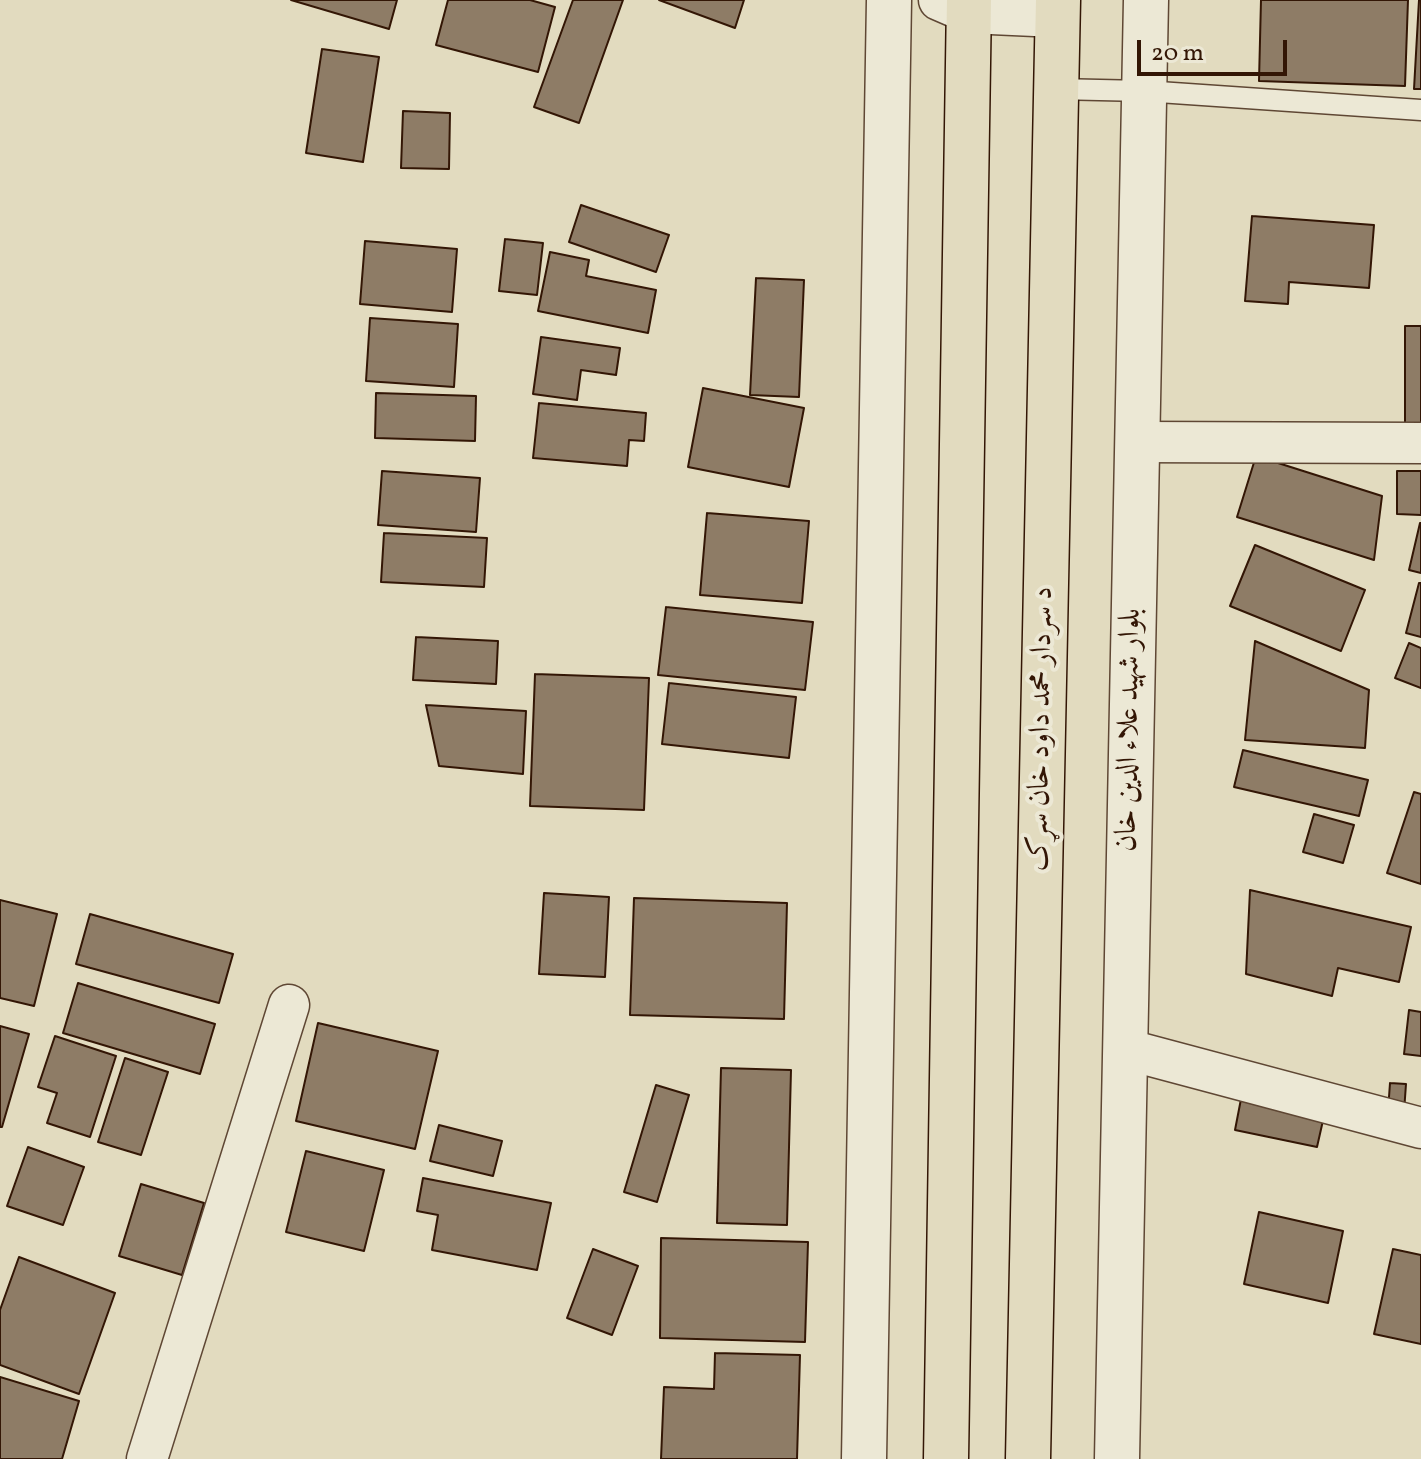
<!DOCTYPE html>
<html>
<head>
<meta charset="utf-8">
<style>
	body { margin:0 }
	#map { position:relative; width:1421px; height:1459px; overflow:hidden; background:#e2dbbf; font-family:Vollkorn,serif }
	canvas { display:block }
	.scale { position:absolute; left:1137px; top:40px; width:150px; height:36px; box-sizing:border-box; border:4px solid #331605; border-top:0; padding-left:10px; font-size:24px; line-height:28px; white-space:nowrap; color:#331605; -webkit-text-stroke:6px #ece8d5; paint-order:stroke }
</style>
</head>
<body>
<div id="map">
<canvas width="1421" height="1459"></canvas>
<div class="scale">20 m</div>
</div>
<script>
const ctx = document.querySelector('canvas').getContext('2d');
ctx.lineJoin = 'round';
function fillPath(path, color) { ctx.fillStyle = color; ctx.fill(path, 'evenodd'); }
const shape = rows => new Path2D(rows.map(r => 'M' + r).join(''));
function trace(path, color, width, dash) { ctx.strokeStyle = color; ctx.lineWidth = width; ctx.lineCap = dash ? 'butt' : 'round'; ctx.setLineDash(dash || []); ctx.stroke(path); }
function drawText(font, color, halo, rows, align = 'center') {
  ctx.font = font + ' Vollkorn,Amiri,serif'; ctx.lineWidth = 8; ctx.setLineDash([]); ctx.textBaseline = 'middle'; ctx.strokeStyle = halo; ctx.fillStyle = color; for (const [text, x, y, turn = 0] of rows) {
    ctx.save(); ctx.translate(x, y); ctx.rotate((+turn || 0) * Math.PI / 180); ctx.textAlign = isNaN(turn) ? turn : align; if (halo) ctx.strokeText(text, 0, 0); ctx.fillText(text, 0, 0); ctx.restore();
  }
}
const building = shape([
	[291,0,397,0,389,29,291,0],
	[448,0,530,0,555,7,538,72,436,45,448,0],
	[573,0,623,0,579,123,534,107,573,0],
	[659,0,744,0,735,28,659,0],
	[1261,0,1408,0,1405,86,1259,81,1261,0],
	[1419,0,1421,0,1421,89,1414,89,1419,0],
	[322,49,379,57,363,162,306,153,322,49],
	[403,111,450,113,449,169,401,168,403,111],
	[581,205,669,235,656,272,569,242,581,205],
	[1252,216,1374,225,1369,288,1289,282,1288,304,1245,301,1252,216],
	[505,239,543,243,537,295,499,291,505,239],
	[365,241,457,249,452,312,360,304,365,241],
	[550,252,589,260,586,276,656,290,648,333,538,311,550,252],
	[756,278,804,280,799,397,750,395,756,278],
	[370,318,458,324,454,387,366,381,370,318],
	[1405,326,1421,326,1421,426,1405,426,1405,326],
	[541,337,620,348,616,375,581,370,577,400,533,394,541,337],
	[703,388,804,408,789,487,688,467,703,388],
	[376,393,476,396,475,441,375,438,376,393],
	[539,403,646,413,644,441,629,440,627,466,533,458,539,403],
	[1256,456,1382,496,1374,560,1237,517,1256,456],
	[382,471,480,478,476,532,378,525,382,471],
	[1397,471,1421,471,1421,515,1397,514,1397,471],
	[707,513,809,521,802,603,700,595,707,513],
	[1420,523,1421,523,1421,573,1409,570,1420,523],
	[384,533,487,538,484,587,381,582,384,533],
	[1255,545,1365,590,1341,651,1230,606,1255,545],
	[1419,583,1421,583,1421,637,1406,633,1419,583],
	[666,607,813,622,805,690,658,675,666,607],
	[416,637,498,641,496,684,413,680,416,637],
	[1255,641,1369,690,1365,748,1245,740,1255,641],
	[1409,643,1421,648,1421,688,1395,678,1409,643],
	[535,674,649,678,644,810,530,806,535,674],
	[669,683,796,697,789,758,662,744,669,683],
	[426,705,526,711,523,774,439,766,426,705],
	[1243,750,1368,780,1359,816,1234,787,1243,750],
	[1414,792,1421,794,1421,884,1387,873,1414,792],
	[1314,814,1354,825,1343,863,1303,852,1314,814],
	[1250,890,1411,927,1399,982,1338,968,1332,996,1246,974,1250,890],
	[544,893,609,897,605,977,539,974,544,893],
	[634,898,787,903,784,1019,630,1015,634,898],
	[0,900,57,914,34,1006,0,998,0,900],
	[90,914,233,954,219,1003,76,964,90,914],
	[78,983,215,1024,200,1074,63,1033,78,983],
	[1409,1010,1421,1012,1421,1056,1404,1054,1409,1010],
	[318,1023,438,1051,415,1149,296,1121,318,1023],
	[0,1026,29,1034,2,1127,0,1127,0,1026],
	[55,1036,116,1056,90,1137,47,1123,57,1093,38,1087,55,1036],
	[125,1058,168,1072,141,1155,98,1142,125,1058],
	[721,1068,791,1070,787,1225,717,1223,721,1068],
	[1390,1083,1406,1084,1404,1112,1388,1111,1390,1083],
	[656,1085,689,1095,657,1202,624,1192,656,1085],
	[1241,1099,1324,1116,1317,1147,1235,1130,1241,1099],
	[439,1125,502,1141,493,1176,430,1161,439,1125],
	[28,1147,84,1167,63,1225,7,1206,28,1147],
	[306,1151,384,1170,364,1251,286,1232,306,1151],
	[423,1178,551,1203,537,1270,432,1250,438,1215,417,1211,423,1178],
	[141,1184,204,1203,182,1275,119,1256,141,1184],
	[1259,1212,1343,1231,1328,1303,1244,1284,1259,1212],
	[661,1238,808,1242,805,1342,660,1338,661,1238],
	[593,1249,638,1266,612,1335,567,1318,593,1249],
	[1393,1249,1421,1255,1421,1344,1374,1334,1393,1249],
	[19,1257,115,1293,79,1394,0,1365,0,1310,19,1257],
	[715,1353,800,1355,797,1459,661,1459,664,1387,714,1389,715,1353],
	[0,1377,79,1401,62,1459,0,1459,0,1377]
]);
const service = shape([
	[1055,89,1144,91,1421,110]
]);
const minor = shape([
	[939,0,969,13,1057,17],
	[1137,442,1421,443],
	[1125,1049,1421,1128],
	[147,1459,289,1005]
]);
const tertiary = shape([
	[864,1459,889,0],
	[1117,1459,1146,0]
]);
const trunk = shape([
	[946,1459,969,0],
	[1028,1459,1058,0]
]);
const streetNames = [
	["د سردار محمد داود خان سړک",1043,729,-89],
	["بلوار شهید علاء الدین خان",1131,730,-89]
];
fillPath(building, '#8e7c66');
trace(building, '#331605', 2);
trace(service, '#5f4734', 23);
trace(minor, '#5f4734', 43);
trace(tertiary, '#5f4734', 47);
trace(trunk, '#331605', 47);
trace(service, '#ece8d5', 20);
trace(minor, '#ece8d5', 40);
trace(tertiary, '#ece8d5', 44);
trace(trunk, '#e2dbbf', 44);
drawText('30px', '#331605', '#ece8d5', streetNames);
</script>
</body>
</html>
